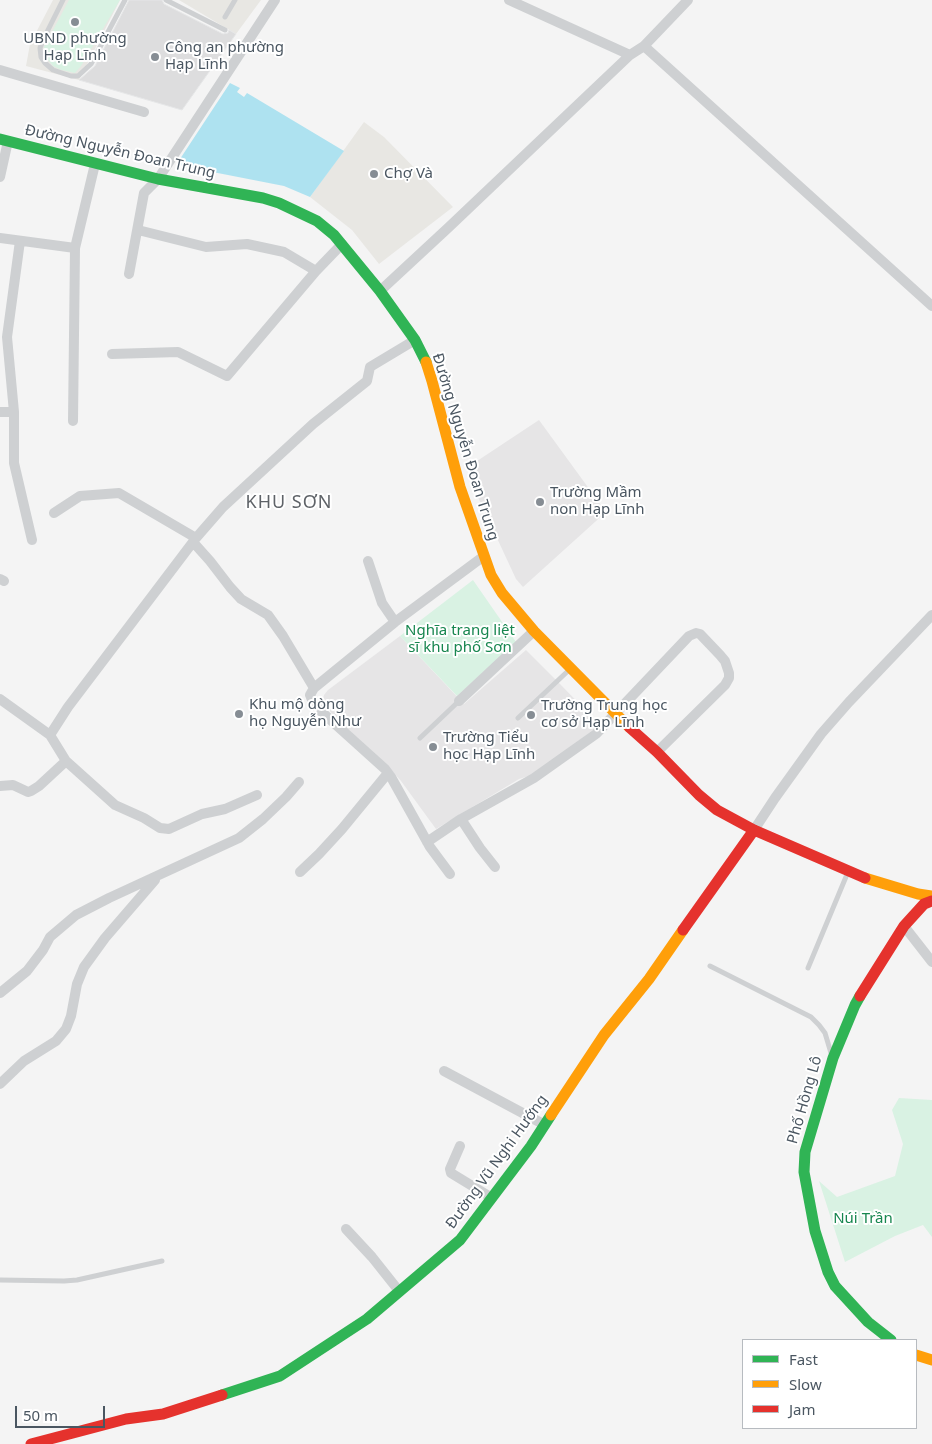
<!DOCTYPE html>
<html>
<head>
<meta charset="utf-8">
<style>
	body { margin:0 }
	#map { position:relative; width:932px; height:1444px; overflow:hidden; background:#f4f4f4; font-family:"Noto Sans",sans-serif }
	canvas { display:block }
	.legend { position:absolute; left:742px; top:1339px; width:175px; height:90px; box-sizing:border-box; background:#fff; border:1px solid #b7bbc0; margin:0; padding:6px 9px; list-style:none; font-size:15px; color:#4a5661 }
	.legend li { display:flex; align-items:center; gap:10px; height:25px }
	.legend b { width:25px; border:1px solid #b7bbc0 }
	.scale { position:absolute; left:15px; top:1406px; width:90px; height:22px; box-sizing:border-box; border:2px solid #4a5661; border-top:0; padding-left:6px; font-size:15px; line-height:18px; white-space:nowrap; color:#4a5661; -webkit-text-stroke:4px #fff; paint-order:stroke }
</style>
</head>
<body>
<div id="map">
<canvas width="932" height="1444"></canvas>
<ul class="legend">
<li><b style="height:6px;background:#30b455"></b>Fast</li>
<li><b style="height:6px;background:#ff9f0a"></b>Slow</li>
<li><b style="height:6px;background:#e5322d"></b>Jam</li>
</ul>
<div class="scale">50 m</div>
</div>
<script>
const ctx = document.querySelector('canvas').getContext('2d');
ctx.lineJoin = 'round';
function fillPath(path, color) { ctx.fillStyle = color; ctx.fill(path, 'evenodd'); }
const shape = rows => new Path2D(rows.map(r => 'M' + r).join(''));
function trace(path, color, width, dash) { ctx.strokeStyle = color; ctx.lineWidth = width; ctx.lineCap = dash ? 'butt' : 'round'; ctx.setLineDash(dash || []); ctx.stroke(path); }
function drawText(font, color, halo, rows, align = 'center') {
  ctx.font = font + ' "Noto Sans",sans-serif'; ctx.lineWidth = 4; ctx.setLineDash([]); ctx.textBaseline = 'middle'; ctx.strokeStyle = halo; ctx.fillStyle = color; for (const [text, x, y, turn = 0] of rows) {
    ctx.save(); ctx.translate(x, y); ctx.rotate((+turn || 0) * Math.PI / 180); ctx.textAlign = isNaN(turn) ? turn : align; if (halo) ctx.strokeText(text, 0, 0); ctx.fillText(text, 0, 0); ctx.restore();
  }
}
const commercial = shape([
	[53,0,120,0,79,80,26,66,30,44],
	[179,0,261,0,236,34],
	[364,122,384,137,453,207,379,264,352,230,310,197]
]);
const education = shape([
	[539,420,606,512,523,587,516,579,476,493,468,467],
	[400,636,464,704,526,650,560,684,600,725,532,775,519,779,436,829,401,781,385,763,343,725,325,706,323,700,324,695,328,690]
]);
const green = shape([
	[69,0,120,0,81,66,75,73,62,70,53,66,44,55,44,47],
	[473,580,516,642,457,696,400,636],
	[899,1098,932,1100,932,1237,923,1225,895,1236,845,1262,819,1181,837,1197,895,1176,903,1144,892,1110]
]);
const water = shape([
	[230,83,240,88,237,92,244,97,247,93,344,151,310,197,284,186,182,166,179,162,180,159]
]);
const building = shape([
	[129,0,162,0,164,4,223,34,228,33,229,30,236,34,182,110,79,80,95,66,129,0]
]);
const lane = shape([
	[63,0,43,40,40,48,41,57,45,63,53,70,71,76,78,76,91,64,125,0],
	[166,0,225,30],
	[225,17,235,0],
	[518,718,569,670],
	[420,738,459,701],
	[710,966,811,1017,819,1025,825,1033,831,1053],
	[808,968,848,872],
	[0,1280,64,1281,77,1280,162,1261]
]);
const street = shape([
	[509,0,630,55,644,46,932,306],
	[644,46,688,0],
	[0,70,144,112],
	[0,177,8,141],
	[138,230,206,247,247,244,284,252,316,271],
	[0,238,75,248],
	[20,241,7,337,14,412,14,463,32,540],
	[129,274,144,193,158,179,275,0],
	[380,291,449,227,630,55],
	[112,354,178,352,227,376,316,271,342,244],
	[0,412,14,412],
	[73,421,75,248,95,164],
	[54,513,80,496,119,493,196,538],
	[193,542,210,561,230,587,241,599,268,615,283,636,314,688],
	[368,561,382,603,395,622],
	[0,579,4,581],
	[0,699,50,735,66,761,115,805,144,818,160,828,169,829,202,814,225,809,257,795],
	[459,701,534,631],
	[50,735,68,707,196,538,223,507,313,424,367,381,370,367,415,340],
	[0,786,13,785,28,792,31,791,39,786,66,761],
	[461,819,480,848,495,867],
	[754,830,775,798,821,734,849,702,932,615],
	[427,842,461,819,534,778,596,734,689,636,696,633,700,634,720,655,725,661,729,673,729,678,725,685,657,752],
	[300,872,319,854,342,829,388,773],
	[450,874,430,847,391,777,385,769,314,705,310,695,314,688,395,622,484,556],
	[904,926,932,962],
	[0,993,27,971,43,950,50,937,76,915,109,898,239,838,263,819,286,797,299,782],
	[444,1071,545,1125],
	[0,1084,24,1061,56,1041,66,1029,71,1016,77,984,84,967,105,938,155,880],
	[460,1146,450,1169,451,1173,492,1198],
	[346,1229,372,1257,399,1291]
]);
const fast = shape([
	[0,139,158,179,263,198,279,203,317,221,334,235,380,291,415,340,426,362],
	[860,996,855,1005,833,1058,805,1152,804,1172,815,1231,828,1272,835,1286,868,1322,891,1340],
	[222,1395,280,1376,367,1319,460,1240,531,1146,551,1115]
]);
const slow = shape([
	[426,362,432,381,460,487,491,575,502,593,534,631,629,727],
	[865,878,918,894,932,896],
	[551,1115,604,1035,649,979,683,930],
	[916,1355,932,1360]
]);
const jam = shape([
	[629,727,657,752,699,795,717,810,754,830,865,878],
	[683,930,754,830],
	[860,996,904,926,924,904,932,901],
	[31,1444,126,1419,163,1414,222,1395]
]);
const markers = [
	[75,22,5,"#868d94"],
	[155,57,5,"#868d94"],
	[374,174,5,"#868d94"],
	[540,502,5,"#868d94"],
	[239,714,5,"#868d94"],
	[531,715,5,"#868d94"],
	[433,747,5,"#868d94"]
];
const poiNames = [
	["UBND phường",75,39,"center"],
	["Hạp Lĩnh",75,56,"center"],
	["Công an phường",165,48],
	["Hạp Lĩnh",165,65],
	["Chợ Và",384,174],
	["Trường Mầm",550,493],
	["non Hạp Lĩnh",550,510],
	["Khu mộ dòng",249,705],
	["họ Nguyễn Như",249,722],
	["Trường Trung học",541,706],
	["cơ sở Hạp Lĩnh",541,723],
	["Trường Tiểu",443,738],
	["học Hạp Lĩnh",443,755]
];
const streetNames = [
	["Đường Nguyễn Đoan Trung",120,152,13],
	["Đường Nguyễn Đoan Trung",465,447,73],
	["Phố Hồng Lô",805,1100,-74],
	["Đường Vũ Nghi Hướng",497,1162,-54]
];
const parkNames = [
	["Nghĩa trang liệt",460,631],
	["sĩ khu phố Sơn",460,648],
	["Núi Trần",863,1219]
];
const quarterNames = [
	["KHU SƠN",289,503]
];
fillPath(commercial, '#e8e7e3');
fillPath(education, '#e6e5e6');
fillPath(green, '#d9f2e3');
fillPath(water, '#aee2f0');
fillPath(building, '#ddddde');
trace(building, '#e5e6e7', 1);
trace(lane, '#ced0d2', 5);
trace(street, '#ced0d2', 10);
trace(fast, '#30b455', 11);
trace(slow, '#ff9f0a', 11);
trace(jam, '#e5322d', 11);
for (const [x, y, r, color] of markers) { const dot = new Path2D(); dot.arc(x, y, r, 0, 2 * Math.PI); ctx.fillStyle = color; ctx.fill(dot); trace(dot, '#fff', 2); }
drawText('15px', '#4a5661', '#fff', poiNames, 'left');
drawText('15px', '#4a5661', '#fff', streetNames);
drawText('15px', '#17864f', '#fff', parkNames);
ctx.letterSpacing = '1px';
drawText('18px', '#5f6368', '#fff', quarterNames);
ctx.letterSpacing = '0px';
</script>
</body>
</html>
